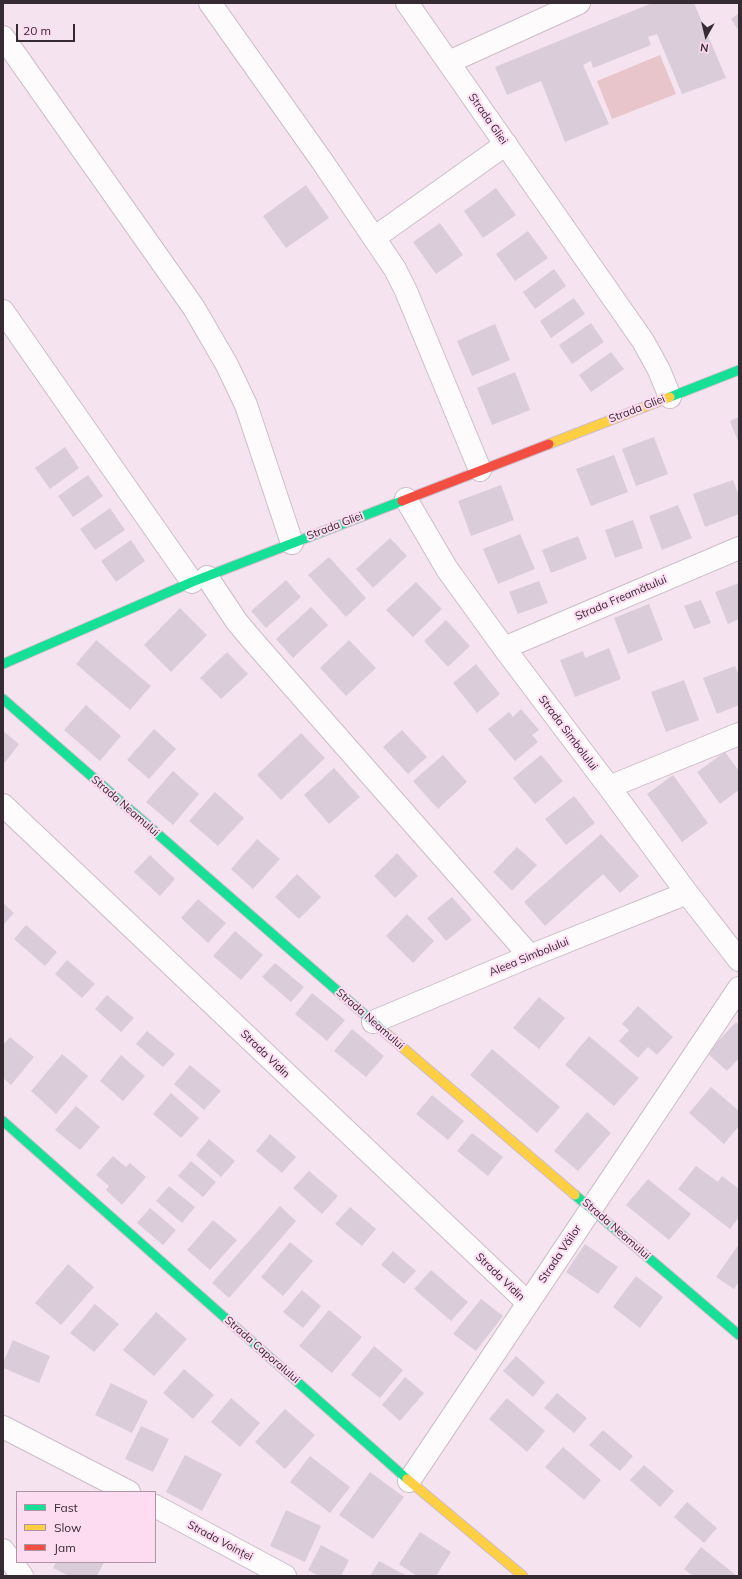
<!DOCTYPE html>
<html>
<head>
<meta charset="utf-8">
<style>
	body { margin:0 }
	#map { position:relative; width:742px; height:1579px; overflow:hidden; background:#f5e3ef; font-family:Mulish,sans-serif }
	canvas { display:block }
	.frame { position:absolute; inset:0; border:4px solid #372b33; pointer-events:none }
	.legend { position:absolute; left:16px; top:1491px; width:140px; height:72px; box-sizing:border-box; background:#fddbf1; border:1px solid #ae95a5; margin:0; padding:5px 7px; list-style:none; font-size:12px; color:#372b33 }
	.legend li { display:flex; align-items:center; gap:8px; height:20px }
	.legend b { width:20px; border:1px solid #ae95a5 }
	.north { position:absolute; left:686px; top:16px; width:40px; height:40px; -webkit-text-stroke:3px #fddbf1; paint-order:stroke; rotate:188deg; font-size:11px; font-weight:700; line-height:16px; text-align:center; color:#372b33 }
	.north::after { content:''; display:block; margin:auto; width:14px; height:18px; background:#372b33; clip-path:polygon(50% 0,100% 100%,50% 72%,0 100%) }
	.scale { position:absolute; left:16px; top:24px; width:59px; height:18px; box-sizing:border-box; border:2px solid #372b33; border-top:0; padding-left:5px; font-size:12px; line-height:14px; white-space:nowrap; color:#372b33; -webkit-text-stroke:3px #fddbf1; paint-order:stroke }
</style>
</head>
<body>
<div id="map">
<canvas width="742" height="1579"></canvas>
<div class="frame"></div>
<ul class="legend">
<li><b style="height:5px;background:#16e098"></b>Fast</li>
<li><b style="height:5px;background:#ffcf43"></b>Slow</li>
<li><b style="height:5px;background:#f24e42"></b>Jam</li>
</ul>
<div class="north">N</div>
<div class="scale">20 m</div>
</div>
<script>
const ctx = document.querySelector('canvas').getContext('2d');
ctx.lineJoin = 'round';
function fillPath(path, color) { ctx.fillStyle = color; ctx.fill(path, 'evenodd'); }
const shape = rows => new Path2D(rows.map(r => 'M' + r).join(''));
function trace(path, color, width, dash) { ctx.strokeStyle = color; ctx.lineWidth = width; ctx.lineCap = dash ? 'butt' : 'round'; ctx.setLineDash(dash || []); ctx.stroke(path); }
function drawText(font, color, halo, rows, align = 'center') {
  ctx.font = font + ' Mulish,sans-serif'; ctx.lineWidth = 4; ctx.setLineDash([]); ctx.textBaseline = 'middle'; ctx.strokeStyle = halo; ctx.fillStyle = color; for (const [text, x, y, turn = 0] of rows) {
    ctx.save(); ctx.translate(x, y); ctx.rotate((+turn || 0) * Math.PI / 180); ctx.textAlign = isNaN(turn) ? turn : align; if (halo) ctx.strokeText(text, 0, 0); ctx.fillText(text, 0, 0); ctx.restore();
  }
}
const green = shape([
	[660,55,676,94,612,119,597,81]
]);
const building = shape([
	[652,3,694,3,726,78,682,94,657,34,648,37,651,45,593,68,591,61,583,65,609,124,565,142,541,81,507,95,495,67],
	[739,13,739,31,731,19],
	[306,185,329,218,286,248,263,216],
	[496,188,516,215,483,238,464,211],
	[440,223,463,255,436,274,413,242],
	[528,231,548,258,515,281,496,254],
	[554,269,566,286,535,309,523,292],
	[574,298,585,314,551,338,540,321],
	[591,323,604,342,572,364,559,345],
	[495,324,510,360,472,376,457,341],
	[611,352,624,369,591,392,579,375],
	[515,372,530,410,492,425,477,388],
	[739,417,739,444,730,421],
	[654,437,668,474,636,486,622,449],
	[65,447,79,468,50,489,35,468],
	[614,455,628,492,591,506,576,469],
	[88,475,103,496,73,517,58,496],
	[733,480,739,496,739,514,705,527,693,494],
	[501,485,514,520,471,536,458,501],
	[678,505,692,538,662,550,649,516],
	[110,508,125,530,95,550,80,529],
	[633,520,643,548,615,558,605,530],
	[520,534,535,569,498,584,483,549],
	[578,536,587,559,551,573,542,550],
	[390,538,407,556,373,588,356,569],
	[131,540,145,561,116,582,101,561],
	[329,557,366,598,346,617,308,575],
	[286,580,301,597,266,628,251,611],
	[539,581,548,603,518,614,509,592],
	[416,582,442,609,413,637,386,610],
	[739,583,739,619,728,624,715,592],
	[701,600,711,623,694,629,684,606],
	[649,604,663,640,628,654,614,618],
	[311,607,328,625,293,658,276,639],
	[180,608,207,635,171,672,144,645],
	[446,620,470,646,448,667,424,641],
	[96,640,151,686,130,710,76,664],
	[349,640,376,668,346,696,320,668],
	[609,648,621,679,575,697,560,660,583,651,585,658],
	[227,652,248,674,221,699,200,678],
	[476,664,500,694,477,713,453,683],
	[735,666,739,676,739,705,717,714,703,678],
	[684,680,699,720,666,732,651,692],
	[86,705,121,736,100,761,64,730],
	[521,709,539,730,532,735,538,742,515,761,488,729,509,712,513,717],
	[154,729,176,749,149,779,127,760],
	[402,730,427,757,408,774,383,747],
	[3,731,19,744,3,765],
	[301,733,325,758,281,800,257,775],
	[725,752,739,771,739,790,720,804,697,772],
	[443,755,467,782,438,809,413,781],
	[541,755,563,781,535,804,513,778],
	[334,768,360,797,329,824,304,795],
	[173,771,199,794,173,825,146,802],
	[673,775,708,823,682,842,647,794],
	[215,792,244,818,218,846,189,821],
	[574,796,595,823,566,845,545,819],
	[601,834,639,876,620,893,603,874,545,926,524,902],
	[257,839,280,859,253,889,231,869],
	[517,847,537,865,512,891,493,872],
	[397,853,418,876,395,898,374,876],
	[150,855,175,879,160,896,134,872],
	[297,874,321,897,299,919,275,897],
	[452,897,472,920,446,941,427,918],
	[198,899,226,923,208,943,181,918],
	[3,903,14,913,3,925],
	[407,914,434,941,413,963,386,936],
	[26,925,57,952,45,966,14,939],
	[235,931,263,955,241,980,213,956],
	[67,960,95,984,82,998,55,974],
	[275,963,304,987,291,1002,262,977],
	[312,993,345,1020,327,1041,295,1014],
	[107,995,134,1018,121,1032,95,1009],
	[539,997,565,1018,539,1049,513,1028],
	[638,1006,673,1037,657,1055,648,1047,638,1058,619,1041,629,1030,622,1024],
	[736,1022,739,1025,739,1058,727,1071,707,1053],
	[352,1029,384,1056,366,1077,334,1051],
	[147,1031,175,1054,163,1067,136,1044],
	[589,1036,639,1078,614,1106,565,1065],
	[10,1037,34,1057,11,1085,3,1078,3,1045],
	[492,1049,560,1107,537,1133,470,1075],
	[62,1054,88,1076,56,1114,31,1091],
	[121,1055,145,1076,123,1101,100,1081],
	[190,1065,221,1091,204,1110,174,1084],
	[711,1087,739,1111,739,1126,724,1144,689,1113],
	[171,1093,199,1118,181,1138,153,1114],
	[432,1095,464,1121,448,1140,416,1114],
	[76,1106,100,1127,80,1150,55,1130],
	[587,1112,611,1133,578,1171,554,1151],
	[472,1133,503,1157,488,1176,457,1151],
	[270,1134,296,1157,282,1173,256,1151],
	[209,1139,235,1161,221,1177,196,1155],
	[113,1156,126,1167,130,1163,146,1177,122,1205,106,1190,109,1186,96,1175],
	[191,1161,216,1182,203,1197,178,1176],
	[696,1166,718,1182,722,1176,739,1189,739,1217,730,1229,678,1189],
	[309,1171,338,1196,322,1214,293,1188],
	[648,1179,691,1214,669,1240,626,1205],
	[169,1186,195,1207,182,1223,156,1201],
	[280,1206,296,1221,229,1298,212,1283],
	[350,1207,376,1229,362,1246,335,1224],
	[150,1208,176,1230,163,1245,137,1223],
	[213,1220,237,1240,210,1270,187,1250],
	[290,1242,313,1261,283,1296,261,1277],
	[585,1244,618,1267,598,1294,566,1272],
	[739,1244,739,1281,734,1289,716,1277],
	[393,1251,416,1271,404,1284,381,1265],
	[68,1264,94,1287,61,1325,35,1303],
	[431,1270,468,1302,451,1321,414,1289],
	[636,1276,663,1297,640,1328,613,1307],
	[302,1290,321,1306,303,1328,283,1312],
	[481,1299,503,1316,476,1351,453,1334],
	[95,1304,119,1324,94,1352,70,1333],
	[329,1310,362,1337,332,1373,299,1346],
	[156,1312,187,1339,154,1376,123,1350],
	[13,1340,50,1356,39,1383,3,1368,3,1363],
	[374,1346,403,1370,380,1398,351,1375],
	[516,1356,545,1382,533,1397,503,1371],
	[184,1369,214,1395,193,1419,163,1393],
	[405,1377,424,1393,400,1421,382,1405],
	[111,1383,148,1401,132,1433,95,1415],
	[557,1393,587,1418,574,1433,544,1408],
	[231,1398,260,1423,240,1447,211,1422],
	[507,1398,545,1431,527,1452,489,1419],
	[285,1409,315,1435,285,1469,255,1442],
	[141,1426,169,1439,153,1472,125,1459],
	[603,1430,633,1456,620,1471,589,1445],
	[563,1447,601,1480,584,1500,545,1467],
	[185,1455,222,1474,202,1511,166,1492],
	[310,1456,350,1487,330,1513,290,1482],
	[644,1465,674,1491,660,1507,630,1480],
	[370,1472,404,1497,373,1539,339,1515],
	[687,1502,717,1528,704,1543,674,1517],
	[286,1510,321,1526,305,1562,270,1546],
	[420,1532,451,1552,436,1576,417,1576,399,1564],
	[321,1545,349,1560,341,1576,319,1576,308,1570],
	[701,1547,737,1576,693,1576,684,1569],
	[379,1561,407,1576,370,1576],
	[56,1562,104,1562,97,1576,69,1576,53,1568]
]);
const street = shape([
	[210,3,322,161,395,269,406,291,480,470],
	[407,3,643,341,659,370,670,397],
	[3,37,194,308,227,365,246,405,292,543],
	[449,62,579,3],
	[374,238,506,144],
	[3,311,192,582],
	[406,499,447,569,504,648,609,787,687,893,739,960],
	[207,577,237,622,253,641,530,956],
	[504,648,739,548],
	[609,787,739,734],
	[3,805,528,1303],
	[373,1022,530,956,687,893],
	[3,1427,129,1492],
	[409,1481,739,988],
	[155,1506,285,1576],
	[3,1550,22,1576]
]);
const fast = shape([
	[670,397,739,370],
	[3,664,192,582,402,501],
	[3,699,388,1035],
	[3,1121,407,1479],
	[575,1195,739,1335]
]);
const slow = shape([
	[549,444,670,397],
	[388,1035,575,1195],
	[407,1479,523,1576]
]);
const jam = shape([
	[402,501,549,444]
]);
const streetNames = [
	["Strada Gliei",488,119,55],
	["Strada Gliei",637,409,-21],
	["Strada Gliei",335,526,-21],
	["Strada Freamătului",621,598,-23],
	["Strada Simbolului",568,733,53],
	["Strada Neamului",125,806,41],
	["Aleea Simbolului",529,957,-22],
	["Strada Neamului",370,1019,41],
	["Strada Vidin",265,1054,44],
	["Strada Neamului",616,1229,41],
	["Strada Văilor",560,1254,-56],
	["Strada Vidin",500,1277,44],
	["Strada Caporalului",262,1350,41],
	["Strada Voinței",220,1541,28]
];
fillPath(green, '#e8c5ca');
fillPath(building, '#dacdd9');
trace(street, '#ccbec7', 24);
trace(fast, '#ccbec7', 11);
trace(slow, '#ccbec7', 11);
trace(jam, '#ccbec7', 11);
trace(street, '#fefbfd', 22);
trace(fast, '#16e098', 9);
trace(slow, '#ffcf43', 9);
trace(jam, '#f24e42', 9);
drawText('11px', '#372b33', '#fddbf1', streetNames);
</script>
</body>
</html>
